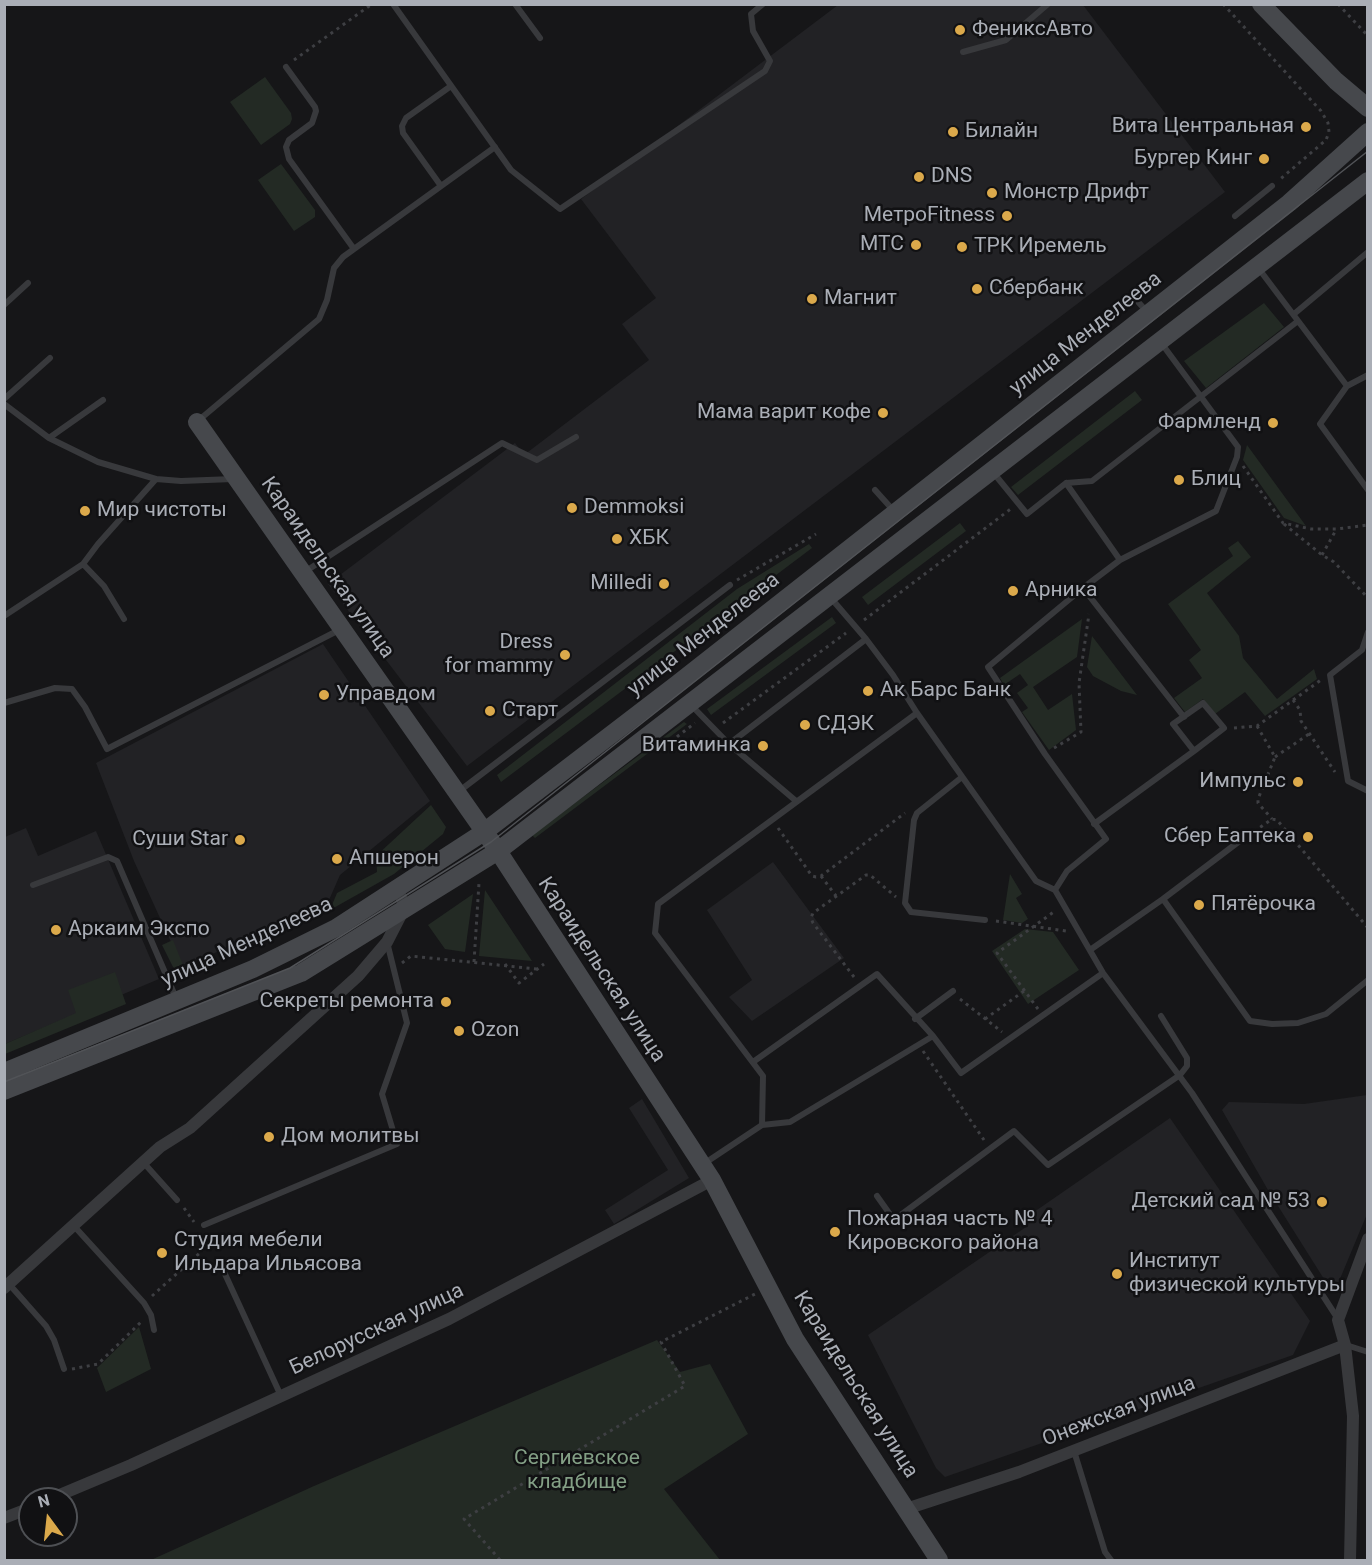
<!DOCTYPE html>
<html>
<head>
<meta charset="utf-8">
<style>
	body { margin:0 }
	#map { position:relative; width:1372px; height:1565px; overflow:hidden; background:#161618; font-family:Roboto,sans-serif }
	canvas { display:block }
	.frame { position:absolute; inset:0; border:6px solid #aaaeb6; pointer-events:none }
	.north { position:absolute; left:18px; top:1487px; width:60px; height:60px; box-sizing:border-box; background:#111113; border:2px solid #4e5054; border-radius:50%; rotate:345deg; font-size:16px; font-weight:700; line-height:24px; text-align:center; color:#aaaeb6 }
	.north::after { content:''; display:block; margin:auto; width:21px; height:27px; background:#dba94b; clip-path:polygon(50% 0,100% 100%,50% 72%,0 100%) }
</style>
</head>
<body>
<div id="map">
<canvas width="1372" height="1565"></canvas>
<div class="frame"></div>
<div class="north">N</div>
</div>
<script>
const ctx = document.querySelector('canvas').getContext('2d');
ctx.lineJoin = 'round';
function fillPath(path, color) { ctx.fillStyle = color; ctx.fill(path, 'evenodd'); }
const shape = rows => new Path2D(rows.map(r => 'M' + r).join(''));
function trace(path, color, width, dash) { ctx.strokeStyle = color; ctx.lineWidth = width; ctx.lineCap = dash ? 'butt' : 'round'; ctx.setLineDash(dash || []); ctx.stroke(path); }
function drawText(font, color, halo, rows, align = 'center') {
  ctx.font = font + ' Roboto,sans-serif'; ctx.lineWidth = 5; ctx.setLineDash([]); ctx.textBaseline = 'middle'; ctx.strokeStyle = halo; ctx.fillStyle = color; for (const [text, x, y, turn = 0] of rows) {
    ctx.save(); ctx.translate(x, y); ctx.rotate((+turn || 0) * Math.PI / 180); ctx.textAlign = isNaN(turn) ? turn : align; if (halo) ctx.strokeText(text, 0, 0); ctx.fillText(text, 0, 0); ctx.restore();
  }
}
const built = shape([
	[838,5,1083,5,1225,192,467,766,328,584,515,443,524,455,649,360,622,324,656,298,581,199],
	[323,644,430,801,340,875,329,900,191,964,181,964,134,861,96,763],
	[26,828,38,856,96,831,159,979,5,1044,5,837],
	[773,862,844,958,752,1021,729,997,752,980,707,910],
	[1367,1095,1367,1214,1337,1286,1329,1287,1268,1190,1222,1110,1229,1102,1304,1104],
	[642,1099,689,1178,614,1224,605,1210,668,1170,629,1108],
	[1170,1118,1310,1321,1293,1355,945,1477,936,1468,868,1335,1026,1227,1021,1221]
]);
const green = shape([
	[265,77,291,113,292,119,290,124,261,145,230,102],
	[281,164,315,210,315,217,294,231,258,180],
	[1264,303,1284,327,1206,388,1184,361],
	[1135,391,1142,400,1018,495,1011,487],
	[1247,445,1306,526,1284,518,1243,460],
	[960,523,966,531,868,605,862,597],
	[1238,541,1251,557,1207,593,1239,636,1243,658,1277,699,1314,669,1317,679,1265,716,1245,692,1215,714,1203,699,1185,712,1174,698,1202,678,1189,660,1201,650,1168,604,1233,556,1228,548],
	[809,544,812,548,501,782,497,775,737,589],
	[832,617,836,623,711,715,707,709],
	[1082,619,1077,657,1033,687,1048,710,1072,694,1076,730,1049,750,1022,712,1028,708,1017,693,1028,685,1020,674,1004,685,1000,678],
	[1092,636,1137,695,1121,691,1093,676,1087,667],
	[684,722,687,724,535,838,532,835],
	[431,805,446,827,443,834,394,874,330,910,337,893,377,872,376,856],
	[1010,874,1022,894,1016,898,1028,919,1022,923,1003,920],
	[485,890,532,961,479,956],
	[473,894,465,952,445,949,428,925],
	[1025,929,1053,932,1079,970,1028,1004,992,951],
	[173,940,183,965,178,970,173,967,162,945],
	[115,972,126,1004,5,1054,5,1044,76,1013,68,990],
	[139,1327,151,1369,106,1392,97,1368],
	[657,1340,680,1372,710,1364,748,1434,664,1489,720,1560,151,1560,314,1486]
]);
const path = shape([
	[1223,4,1321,111,1328,123,1329,132,1326,140,1278,181],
	[1338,4,1368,36],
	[294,60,372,4],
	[1243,466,1283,523,1311,529,1337,529,1368,525],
	[1284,524,1322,555,1334,562,1368,598],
	[1322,555,1336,530],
	[737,580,816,534],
	[864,620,1012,508],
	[1293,700,1300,710,1301,721,1335,772],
	[723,723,846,633],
	[1257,726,1275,757,1258,799,1258,803,1272,819],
	[1234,728,1257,726,1321,680],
	[665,746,695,723],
	[1054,748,1081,732,1079,683,1089,614],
	[1275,757,1309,734],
	[778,828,812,876,816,877,821,876,905,813],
	[1248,836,1272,819,1277,820,1368,928],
	[821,876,836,896],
	[996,921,1066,931],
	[474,962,479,883],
	[402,963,411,956,537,969],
	[505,964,519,983,544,964],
	[854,977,813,923,811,918,813,913,866,875,870,875,896,897],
	[960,999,1002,1032],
	[1038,1009,997,953,1055,911],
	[985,1019,1024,991],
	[923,1051,984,1140],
	[184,1208,194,1222],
	[152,1296,202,1251,205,1243,205,1235],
	[72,1369,98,1364,143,1320],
	[500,1560,464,1519,685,1386,661,1342,755,1294]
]);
const lane = shape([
	[393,4,511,170,560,209,765,71,770,61,753,31,751,14,763,4],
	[515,4,540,38],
	[963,52,1006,40,1048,4],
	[441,186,403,133,402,126,406,118,451,86],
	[1235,216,1272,186],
	[354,249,495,147],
	[1259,269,1347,386,1368,375],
	[1132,295,1148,313],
	[4,305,28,283],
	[1294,314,1368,252],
	[1347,386,1320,424,1368,490],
	[4,399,50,358],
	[4,404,49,438,98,462,156,479,181,481,233,479],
	[199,420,319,319,327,300,334,268,343,257,354,249,289,159,286,147,289,140,312,123,316,111,315,107,286,67],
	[49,438,103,400],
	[992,471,1027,514,1066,483,1092,481,1298,321],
	[875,490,893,510],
	[1120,560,1216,511,1237,457,1238,447,1162,344],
	[83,564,104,586,124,619],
	[306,571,502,443,537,460,576,437],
	[1083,588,1184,717],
	[830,597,866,639,893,675,917,713,1036,881,1055,890,1103,973,1192,1093,1338,1319],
	[4,616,83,564,98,544,156,479],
	[1368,632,1362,650,1330,675,1348,781,1368,791],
	[4,703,55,688,72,689,85,707,107,749,341,629],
	[690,704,729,744,796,801],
	[729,744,866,639],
	[962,777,917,813,914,820,905,903,911,912,985,920],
	[458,792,730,585],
	[1094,824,1194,751,1224,728,1203,703,1173,724,1194,751],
	[33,885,108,857,117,861,176,998],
	[1055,890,1067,871,1106,839,1045,754,988,667,1083,588,1120,560,1066,483],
	[1163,899,1241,840],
	[1090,950,1163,899,1250,1021,1272,1024,1298,1023,1326,1014,1368,980],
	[915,1019,953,991],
	[753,1062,877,974,933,1036],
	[762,1125,763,1076,655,933,658,904,917,713],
	[143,1162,177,1200],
	[705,1163,762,1125,790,1122,933,1036,961,1073,1103,973],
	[877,1196,894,1220,1014,1131,1048,1165,1180,1075,1187,1066,1187,1058,1161,1016],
	[204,1225,397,1144,382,1094,407,1023,387,942],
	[74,1226,144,1303,151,1315,154,1330],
	[219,1261,281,1396],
	[9,1284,46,1326,54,1340,64,1369],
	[1346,1345,1368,1352],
	[1074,1451,1105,1552,1111,1560]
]);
const street = shape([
	[4,1288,160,1147,190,1128,358,976,387,942,405,907,397,888],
	[50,1499,131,1465,449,1319,712,1180],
	[906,1509,1019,1472,1345,1345],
	[4,1518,30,1508],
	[1350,1560,1353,1416,1345,1345,1338,1320,1368,1239]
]);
const secondary = shape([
	[1261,4,1336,81,1368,108],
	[197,422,498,851,712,1180,795,1339,939,1560],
	[4,1072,253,969,336,928,484,832,676,685,1289,203,1368,132],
	[4,1091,301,973,498,851,1368,181]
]);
const tram = shape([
	[4,1082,290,968,491,842,1368,151]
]);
const markers = [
	[960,30,6,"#dba94b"],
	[1306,127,6,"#dba94b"],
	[953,132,6,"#dba94b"],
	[1264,159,6,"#dba94b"],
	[919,177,6,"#dba94b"],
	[992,193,6,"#dba94b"],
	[1007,216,6,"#dba94b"],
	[916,245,6,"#dba94b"],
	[962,247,6,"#dba94b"],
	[977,289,6,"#dba94b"],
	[812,299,6,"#dba94b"],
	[883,413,6,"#dba94b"],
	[1273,423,6,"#dba94b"],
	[1179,480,6,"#dba94b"],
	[572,508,6,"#dba94b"],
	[85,511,6,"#dba94b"],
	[617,539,6,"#dba94b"],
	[664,584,6,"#dba94b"],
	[1013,591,6,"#dba94b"],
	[565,655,6,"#dba94b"],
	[868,691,6,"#dba94b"],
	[324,695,6,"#dba94b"],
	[490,711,6,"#dba94b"],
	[805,725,6,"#dba94b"],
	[763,746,6,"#dba94b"],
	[1298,782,6,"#dba94b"],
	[1308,837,6,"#dba94b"],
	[240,840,6,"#dba94b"],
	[337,859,6,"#dba94b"],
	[1199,905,6,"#dba94b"],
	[56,930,6,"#dba94b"],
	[446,1002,6,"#dba94b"],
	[459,1031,6,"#dba94b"],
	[269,1137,6,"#dba94b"],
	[1322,1202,6,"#dba94b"],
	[835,1232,6,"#dba94b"],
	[162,1253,6,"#dba94b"],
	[1117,1274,6,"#dba94b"]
];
const poiNames = [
	["ФениксАвто",972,30],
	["Вита Центральная",1294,127,"right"],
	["Билайн",965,132],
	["Бургер Кинг",1252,159,"right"],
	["DNS",931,177],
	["Монстр Дрифт",1004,193],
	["МетроFitness",995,216,"right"],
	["МТС",904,245,"right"],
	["ТРК Иремель",974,247],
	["Сбербанк",989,289],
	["Магнит",824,299],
	["Мама варит кофе",871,413,"right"],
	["Фармленд",1261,423,"right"],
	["Блиц",1191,480],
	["Demmoksi",584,508],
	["Мир чистоты",97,511],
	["ХБК",629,539],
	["Milledi",652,584,"right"],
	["Арника",1025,591],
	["Dress",553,643,"right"],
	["for mammy",553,667,"right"],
	["Ак Барс Банк",880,691],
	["Управдом",336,695],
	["Старт",502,711],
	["СДЭК",817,725],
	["Витаминка",751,746,"right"],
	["Импульс",1286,782,"right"],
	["Сбер Еаптека",1296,837,"right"],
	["Суши Star",228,840,"right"],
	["Апшерон",349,859],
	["Пятёрочка",1211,905],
	["Аркаим Экспо",68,930],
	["Секреты ремонта",434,1002,"right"],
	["Ozon",471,1031],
	["Дом молитвы",281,1137],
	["Детский сад № 53",1310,1202,"right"],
	["Пожарная часть № 4",847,1220],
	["Кировского района",847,1244],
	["Студия мебели",174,1241],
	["Ильдара Ильясова",174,1265],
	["Институт",1129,1262],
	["физической культуры",1129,1286]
];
const streetNames = [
	["улица Менделеева",1086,334,-38],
	["Караидельская улица",327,568,55],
	["улица Менделеева",704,635,-38],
	["улица Менделеева",247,943,-25],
	["Караидельская улица",601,970,57],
	["Белорусская улица",377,1330,-25],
	["Караидельская улица",855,1385,58],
	["Онежская улица",1119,1412,-21]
];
const parkNames = [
	["Сергиевское",577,1459],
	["кладбище",577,1483]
];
fillPath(built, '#222225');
fillPath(green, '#232a24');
trace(path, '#3e3f43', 3, [3, 4.5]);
trace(lane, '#38393c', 6);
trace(street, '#38393c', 12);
trace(secondary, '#46484c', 18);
trace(tram, '#515357', 1.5);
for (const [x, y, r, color] of markers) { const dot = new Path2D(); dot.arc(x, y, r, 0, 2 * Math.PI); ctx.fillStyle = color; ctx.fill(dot); trace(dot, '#111113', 2); }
drawText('21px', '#aaaeb6', '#111113', poiNames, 'left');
drawText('21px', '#aaaeb6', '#111113', streetNames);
drawText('21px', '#839f85', '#111113', parkNames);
</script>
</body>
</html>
